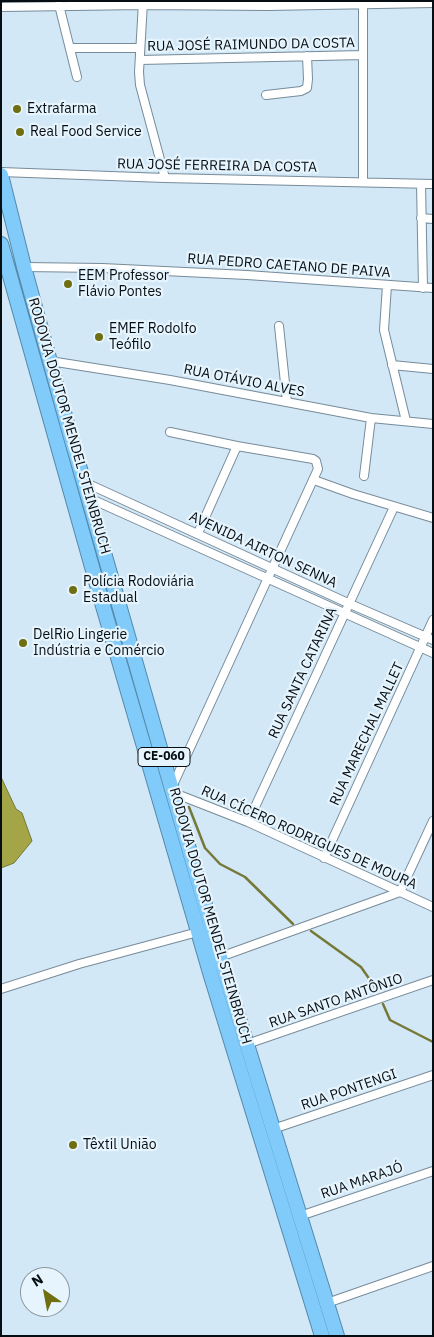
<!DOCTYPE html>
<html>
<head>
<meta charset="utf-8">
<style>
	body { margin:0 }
	#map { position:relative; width:434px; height:1337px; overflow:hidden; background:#d2e8f7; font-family:"IBM Plex Sans",sans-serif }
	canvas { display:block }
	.frame { position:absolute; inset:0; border:2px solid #070e13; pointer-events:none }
	.north { position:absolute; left:20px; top:1267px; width:50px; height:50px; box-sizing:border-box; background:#e6f4fd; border:1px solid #8d989f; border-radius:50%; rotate:327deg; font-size:14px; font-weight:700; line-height:20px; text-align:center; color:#070e13 }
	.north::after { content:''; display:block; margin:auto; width:18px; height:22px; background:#6f6e10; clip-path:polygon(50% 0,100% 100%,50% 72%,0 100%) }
</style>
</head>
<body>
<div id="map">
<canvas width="434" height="1337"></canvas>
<div class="frame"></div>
<div class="north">N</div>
</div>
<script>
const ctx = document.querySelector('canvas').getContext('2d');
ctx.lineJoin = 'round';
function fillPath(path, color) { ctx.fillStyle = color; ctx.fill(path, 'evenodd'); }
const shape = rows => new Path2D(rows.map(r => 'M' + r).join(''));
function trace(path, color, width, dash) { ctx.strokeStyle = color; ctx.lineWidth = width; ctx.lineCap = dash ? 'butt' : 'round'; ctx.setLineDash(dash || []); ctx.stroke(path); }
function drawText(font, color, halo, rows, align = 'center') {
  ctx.font = font + ' "IBM Plex Sans",sans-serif'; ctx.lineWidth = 4.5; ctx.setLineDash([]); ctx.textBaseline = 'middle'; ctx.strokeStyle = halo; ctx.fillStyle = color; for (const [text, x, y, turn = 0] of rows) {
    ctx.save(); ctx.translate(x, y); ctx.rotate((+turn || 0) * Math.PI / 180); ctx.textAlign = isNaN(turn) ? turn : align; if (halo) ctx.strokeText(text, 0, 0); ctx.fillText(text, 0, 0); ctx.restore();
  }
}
const water = shape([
	[1,777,16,809,22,813,32,841,14,863,1,868,1,777]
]);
const stream = shape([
	[189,807,205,848,220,864,245,877,293,924],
	[311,931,361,967,377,990],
	[383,1004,390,1020,433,1042]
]);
const street = shape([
	[143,2,139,72,140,85,165,178],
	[59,5,77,77],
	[1,7,143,5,268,6,433,3],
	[70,48,140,48],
	[140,60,363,55],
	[266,95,301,91,307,88,308,79,307,56],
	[1,172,165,178,433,184],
	[363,182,363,3],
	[421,184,423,288],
	[421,218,433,219],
	[24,267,102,268,247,275,433,288],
	[387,285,384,330,406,421],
	[279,326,287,402],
	[50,361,170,380,371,418,433,424],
	[392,365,433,369],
	[170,432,237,446,313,459,316,461,318,469,172,787],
	[364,476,371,418],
	[314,480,353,494,433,518],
	[84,482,350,604,433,640],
	[89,498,433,653],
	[198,533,237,446],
	[174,793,248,822,433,907],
	[248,822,394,507],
	[324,858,433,620],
	[220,957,400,892,433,821],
	[1,989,79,964,198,932],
	[247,1044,433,980],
	[273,1129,433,1075],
	[300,1216,433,1171],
	[327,1303,433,1266]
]);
const highway = shape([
	[1,175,24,267,70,434,220,957,337,1336],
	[1,244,103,606,211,976,322,1336]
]);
const markers = [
	[17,109,5,"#6f6e10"],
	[20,132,5,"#6f6e10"],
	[68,284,5,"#6f6e10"],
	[99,337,5,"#6f6e10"],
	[73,590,5,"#6f6e10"],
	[23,643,5,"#6f6e10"],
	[73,1145,5,"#6f6e10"]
];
const shields = [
	[164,757,52]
];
const shieldNames = [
	["CE-060",164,757]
];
const streetNames = [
	["RUA JOSÉ RAIMUNDO DA COSTA",251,45,-1],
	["RUA JOSÉ FERREIRA DA COSTA",217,166,1],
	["RUA PEDRO CAETANO DE PAIVA",289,266,4],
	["RUA OTÁVIO ALVES",244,381,11],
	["RODOVIA DOUTOR MENDEL STEINBRUCH",69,426,74],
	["AVENIDA AIRTON SENNA",263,550,25],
	["RUA SANTA CATARINA",303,673,-65],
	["RUA MARECHAL MALLET",367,734,-65],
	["RUA CÍCERO RODRIGUES DE MOURA",309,838,24],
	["RODOVIA DOUTOR MENDEL STEINBRUCH",210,916,74],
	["RUA SANTO ANTÔNIO",336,1001,-19],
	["RUA PONTENGI",349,1090,-19],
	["RUA MARAJÓ",362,1181,-19]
];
const poiNames = [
	["Extrafarma",27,109],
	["Real Food Service",30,132],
	["EEM Professor",78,276],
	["Flávio Pontes",78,292],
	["EMEF Rodolfo",109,329],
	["Teófilo",109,345],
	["Polícia Rodoviária",83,582],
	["Estadual",83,598],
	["DelRio Lingerie",33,635],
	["Indústria e Comércio",33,651],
	["Têxtil União",83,1145]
];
fillPath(water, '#a4a546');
trace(water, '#757837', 1);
trace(stream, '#757837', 2.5);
trace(street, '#778b99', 10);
trace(highway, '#5689aa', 16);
trace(street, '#fff', 8);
trace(highway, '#81cbfb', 14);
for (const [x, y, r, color] of markers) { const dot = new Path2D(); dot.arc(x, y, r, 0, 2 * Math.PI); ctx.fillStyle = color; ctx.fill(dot); trace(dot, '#e6f4fd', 2); }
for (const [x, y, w] of shields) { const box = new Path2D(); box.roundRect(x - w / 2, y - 9.5, w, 19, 4); ctx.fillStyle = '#e6f4fd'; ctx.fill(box); trace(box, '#070e13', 1); }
drawText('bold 12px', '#070e13', null, shieldNames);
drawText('14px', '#070e13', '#e6f4fd', streetNames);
drawText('14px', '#070e13', '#e6f4fd', poiNames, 'left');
</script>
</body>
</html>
